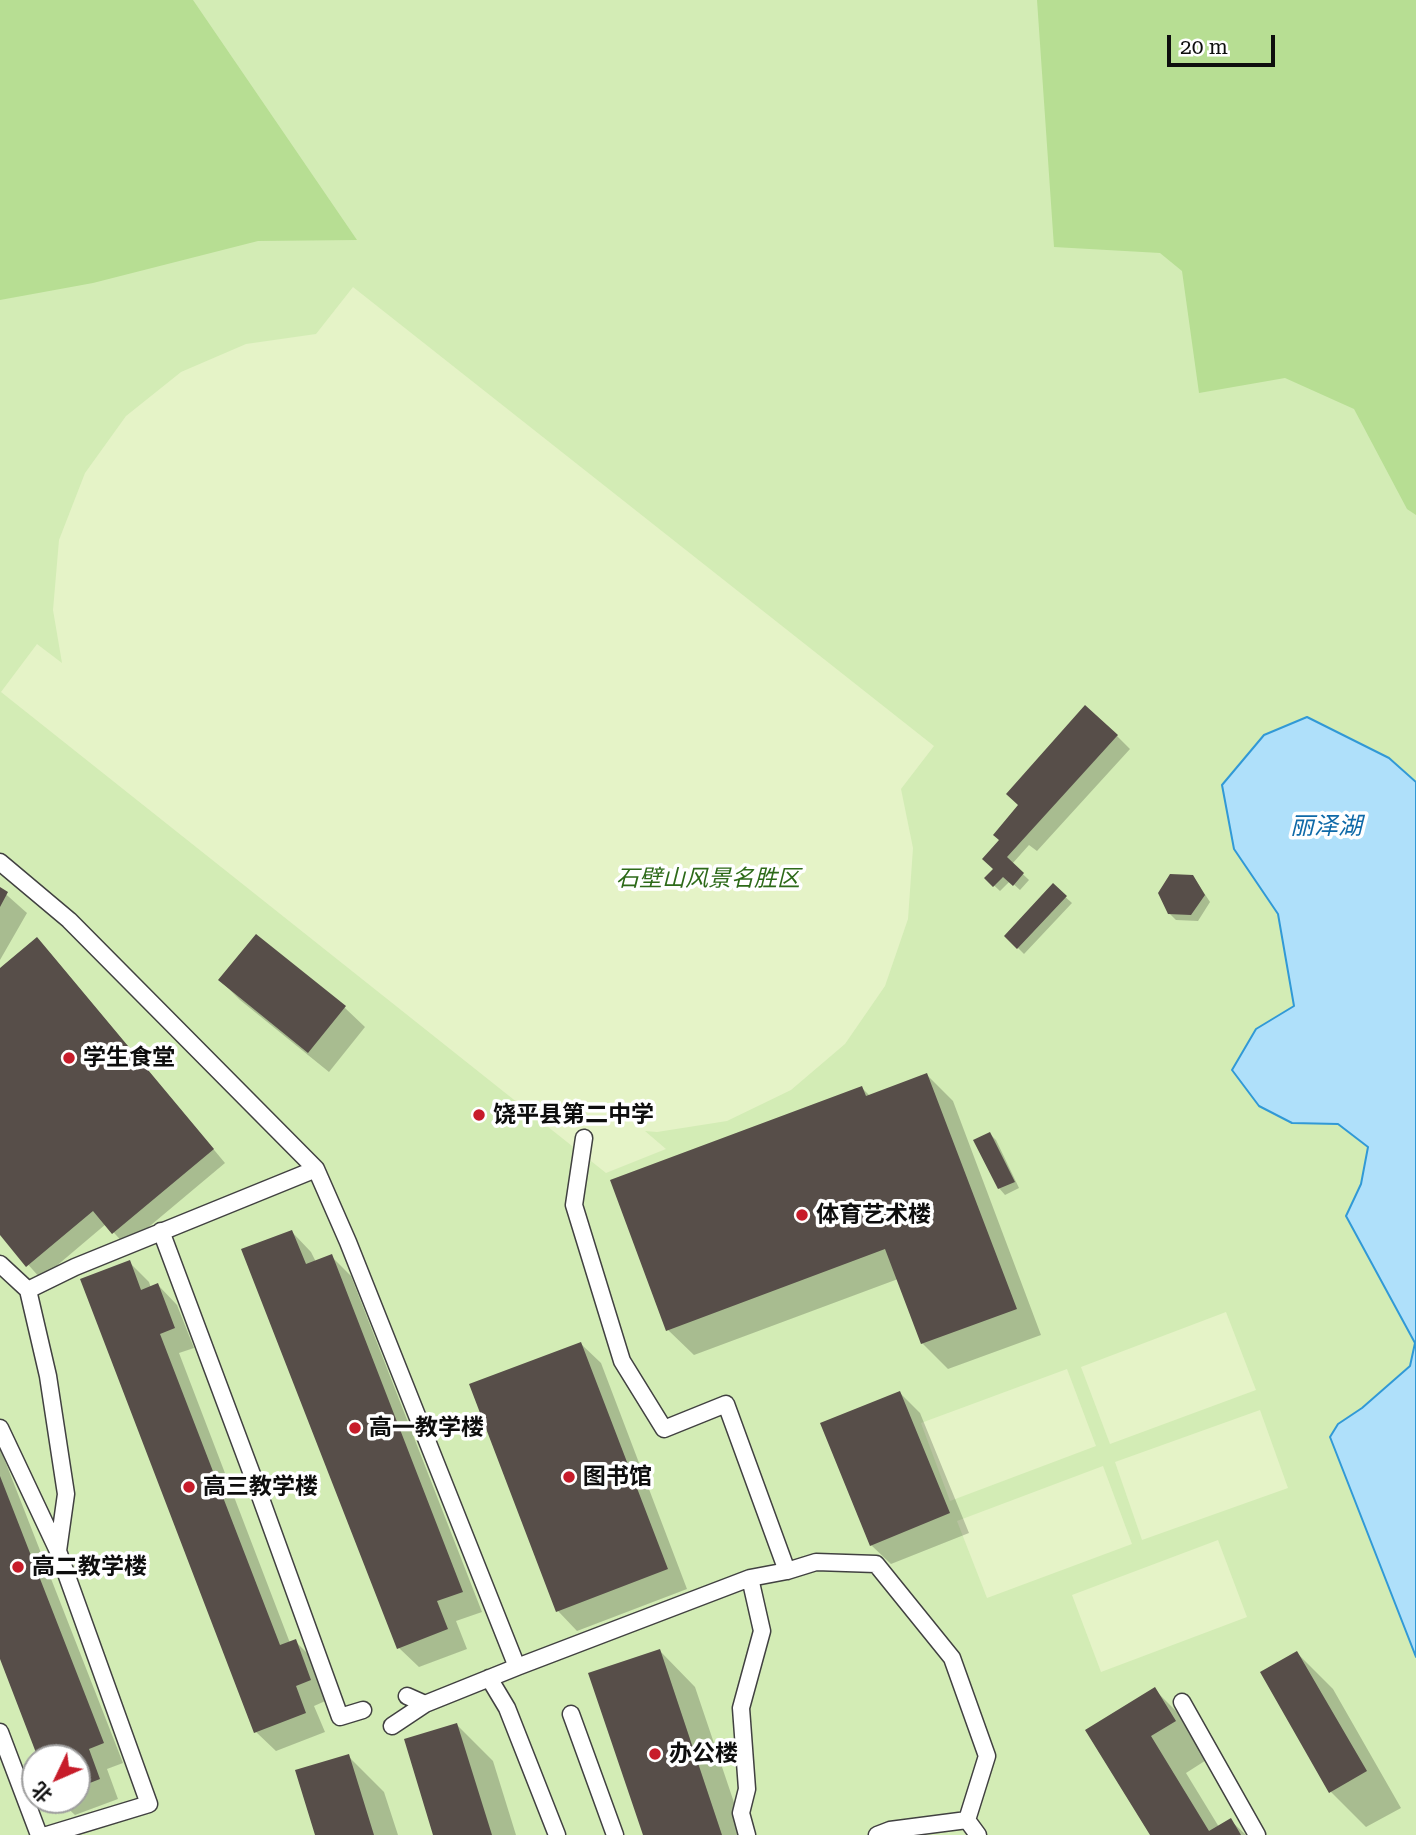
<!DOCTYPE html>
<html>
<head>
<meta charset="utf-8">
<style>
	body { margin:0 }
	#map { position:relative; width:1416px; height:1835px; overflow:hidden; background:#fffbee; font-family:"Roboto Serif","Noto Sans SC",serif }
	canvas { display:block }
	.north { position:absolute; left:21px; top:1744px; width:70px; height:70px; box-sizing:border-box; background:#fff; border:2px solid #9f9f9f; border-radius:50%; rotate:226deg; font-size:19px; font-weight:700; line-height:28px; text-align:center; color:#0e0e0e }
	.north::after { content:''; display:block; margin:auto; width:24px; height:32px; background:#c71c2a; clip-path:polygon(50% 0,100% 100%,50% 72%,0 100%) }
	.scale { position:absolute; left:1167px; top:35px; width:108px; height:32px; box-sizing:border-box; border:4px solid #0e0e0e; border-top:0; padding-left:9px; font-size:21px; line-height:24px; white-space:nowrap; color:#0e0e0e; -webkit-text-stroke:5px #fff; paint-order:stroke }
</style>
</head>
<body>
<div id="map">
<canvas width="1416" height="1835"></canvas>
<div class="north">北</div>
<div class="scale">20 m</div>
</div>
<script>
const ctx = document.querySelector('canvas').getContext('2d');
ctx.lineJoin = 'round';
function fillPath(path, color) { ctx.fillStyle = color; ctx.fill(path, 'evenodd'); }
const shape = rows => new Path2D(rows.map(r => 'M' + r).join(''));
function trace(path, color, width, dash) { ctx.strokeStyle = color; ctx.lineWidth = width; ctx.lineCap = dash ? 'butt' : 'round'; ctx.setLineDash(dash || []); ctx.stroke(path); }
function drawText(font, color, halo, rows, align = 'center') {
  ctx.font = font + ' "Roboto Serif","Noto Sans SC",serif'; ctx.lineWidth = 7; ctx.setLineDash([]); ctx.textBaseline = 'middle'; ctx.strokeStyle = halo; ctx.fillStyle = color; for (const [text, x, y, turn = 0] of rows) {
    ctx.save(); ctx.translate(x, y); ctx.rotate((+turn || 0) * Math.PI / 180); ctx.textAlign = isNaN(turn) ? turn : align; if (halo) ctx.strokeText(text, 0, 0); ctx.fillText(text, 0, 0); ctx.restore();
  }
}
const green = shape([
	[0,0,1416,0,1416,1835,0,1835],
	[35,1758,77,1758,77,1800,35,1800]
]);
const forest = shape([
	[0,0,193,0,357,240,258,241,93,283,0,300],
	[1037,0,1416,0,1416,515,1407,509,1354,409,1285,378,1199,393,1182,271,1160,253,1054,247]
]);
const pitch = shape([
	[353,287,934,746,901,789,913,848,908,919,885,986,845,1044,791,1090,727,1121,657,1132,645,1131,666,1149,606,1173,1,692,37,644,62,663,53,610,59,540,85,473,126,416,181,372,246,344,316,334],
	[1226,1312,1256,1390,1110,1444,1081,1367],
	[1067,1369,1096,1446,950,1501,921,1423],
	[1260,1410,1288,1488,1142,1540,1115,1462],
	[1103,1466,1132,1544,987,1598,957,1521],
	[1218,1540,1247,1617,1101,1672,1072,1595]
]);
const water = shape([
	[1307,717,1389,758,1416,782,1416,1657,1330,1437,1338,1424,1362,1408,1410,1366,1415,1343,1346,1216,1361,1184,1368,1147,1338,1124,1292,1123,1259,1106,1232,1070,1256,1029,1294,1006,1278,914,1234,849,1222,785,1264,735,1307,717]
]);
const shadow = shape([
	[1117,736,1130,749,1037,851,1029,845,1012,864,1029,880,1020,890,1010,881,1000,891,986,878],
	[1193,876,1210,902,1198,921,1176,920,1169,913],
	[1053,886,1072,903,1024,954,1006,936],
	[0,889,27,913,0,960],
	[256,936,345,1008,365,1027,329,1072,240,1000,220,980],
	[50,953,225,1163,126,1246,106,1224,41,1279,0,1233,0,970],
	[927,1075,953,1101,1041,1335,948,1369,922,1343,898,1279,694,1355,668,1330,862,1088,870,1096],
	[990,1134,996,1140,1019,1188,1005,1195,999,1188],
	[292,1232,311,1252,316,1262,331,1256,351,1276,482,1612,456,1621,467,1649,419,1667,399,1648],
	[129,1262,149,1282,151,1288,158,1285,177,1305,194,1348,179,1353,290,1643,296,1642,315,1661,330,1699,314,1706,325,1732,276,1751,256,1732],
	[581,1344,601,1363,687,1589,577,1631,558,1611],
	[900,1393,920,1413,969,1533,891,1564,871,1545],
	[0,1448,123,1763,107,1769,118,1799,75,1815,59,1800,77,1800,77,1758,40,1758,0,1655],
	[660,1651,695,1687,745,1835,645,1835],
	[1297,1653,1333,1689,1401,1808,1366,1827,1331,1792],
	[1155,1690,1191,1726,1211,1757,1186,1773,1219,1827,1230,1820,1246,1835,1152,1835,1088,1730],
	[457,1725,493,1761,516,1835,435,1835],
	[348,1756,384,1792,398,1835,317,1835]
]);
const building = shape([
	[1085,705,1118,735,1007,857,1024,873,1013,886,1003,877,993,887,984,878,993,869,982,859,999,840,993,835,1018,805,1006,794],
	[1170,874,1193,875,1205,895,1191,915,1168,914,1158,893],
	[1053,883,1067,896,1017,949,1004,936],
	[0,887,8,892,0,907],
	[256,934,346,1006,308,1053,218,980],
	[37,937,214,1149,112,1234,93,1211,26,1267,0,1235,0,968],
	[927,1073,1017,1309,921,1344,885,1249,666,1331,610,1180,862,1086,866,1096],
	[990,1132,1015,1182,998,1189,973,1140],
	[292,1230,306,1264,332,1254,463,1592,437,1601,448,1629,397,1649,241,1249],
	[130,1260,141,1290,158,1283,175,1328,160,1334,280,1645,296,1639,311,1680,296,1686,306,1713,254,1733,80,1279],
	[581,1342,668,1569,556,1612,469,1384],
	[900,1391,950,1513,870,1546,820,1423],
	[0,1476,104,1743,89,1749,100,1779,77,1788,77,1758,38,1758,0,1659],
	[660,1649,722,1835,643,1835,588,1673],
	[1297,1651,1367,1771,1329,1793,1260,1672],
	[1155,1687,1176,1721,1151,1736,1209,1831,1231,1818,1241,1835,1150,1835,1085,1730],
	[457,1723,492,1835,433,1835,404,1739],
	[349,1754,374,1835,315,1835,295,1770]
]);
const lane = shape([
	[0,862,69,920,316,1169,348,1242,517,1667,750,1578,787,1571,816,1562,876,1564,952,1658,987,1756,967,1820,978,1835],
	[584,1138,574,1205,622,1361,664,1429,726,1404,787,1571],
	[161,1231,256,1485,340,1717,363,1710],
	[0,1264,28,1290],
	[0,1428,58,1551],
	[489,1678,507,1708,557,1835],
	[407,1696,425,1704],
	[1182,1702,1257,1835],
	[571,1714,615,1835],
	[392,1726,425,1704,517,1667],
	[0,1732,39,1835],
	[47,1835,149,1804,58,1551,66,1494,48,1376,28,1290,75,1267,316,1169],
	[747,1835,741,1813,747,1789,741,1708,762,1631,750,1578],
	[877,1835,890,1830,967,1820]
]);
const markers = [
	[69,1058,7,"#c71c2a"],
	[479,1115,7,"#c71c2a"],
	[802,1215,7,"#c71c2a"],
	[355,1428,7,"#c71c2a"],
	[569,1477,7,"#c71c2a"],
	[189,1487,7,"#c71c2a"],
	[18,1567,7,"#c71c2a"],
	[655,1754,7,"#c71c2a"]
];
const parkNames = [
	["石壁山风景名胜区",708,879]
];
const poiNames = [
	["学生食堂",83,1058],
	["饶平县第二中学",493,1115],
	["体育艺术楼",816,1215],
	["高一教学楼",369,1428],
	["图书馆",583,1477],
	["高三教学楼",203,1487],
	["高二教学楼",32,1567],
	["办公楼",669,1754]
];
const waterNames = [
	["丽泽湖",1326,827]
];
fillPath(green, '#d3ecb5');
fillPath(forest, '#b7de93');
fillPath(pitch, '#e5f3c7');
fillPath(water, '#afe0fa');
trace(water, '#3199d6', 2);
fillPath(shadow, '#0003');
fillPath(building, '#574e49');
trace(lane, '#414141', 19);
trace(lane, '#fff', 16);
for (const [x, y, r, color] of markers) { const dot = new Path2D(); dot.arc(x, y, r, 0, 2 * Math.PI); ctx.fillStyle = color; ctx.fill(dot); trace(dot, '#fff', 2.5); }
drawText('italic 23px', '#2d6a19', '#fff', parkNames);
drawText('bold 23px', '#0e0e0e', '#fff', poiNames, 'left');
drawText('italic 24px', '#0f6aa8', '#fff', waterNames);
</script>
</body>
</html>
